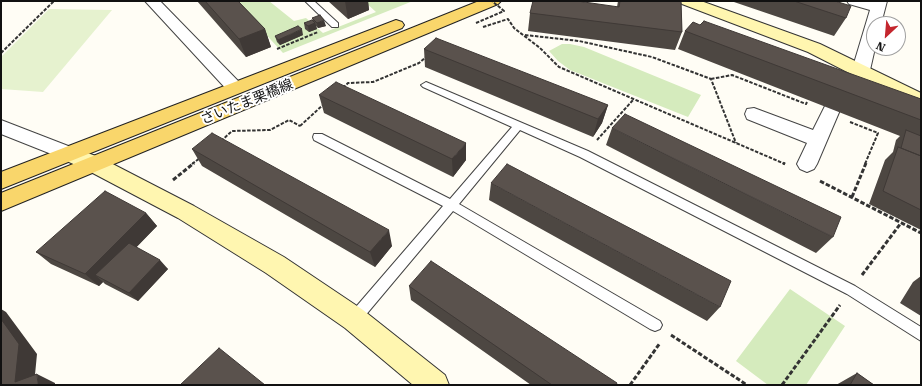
<!DOCTYPE html>
<html>
<head>
<meta charset="utf-8">
<style>
	body { margin:0 }
	#map { position:relative; width:922px; height:386px; overflow:hidden; background:#fffdf5; font-family:"Roboto Serif",serif }
	canvas { display:block }
	.frame { position:absolute; inset:0; border:2px solid #111; pointer-events:none }
	.north { position:absolute; left:866px; top:16px; width:40px; height:40px; box-sizing:border-box; background:#fff; border:1px solid #a0a0a0; border-radius:50%; rotate:206deg; font-size:11px; font-weight:700; line-height:16px; text-align:center; color:#111 }
	.north::after { content:''; display:block; margin:auto; width:14px; height:18px; background:#c4262e; clip-path:polygon(50% 0,100% 100%,50% 72%,0 100%) }
</style>
</head>
<body>
<div id="map">
<canvas width="922" height="386"></canvas>
<div class="frame"></div>
<div class="north">N</div>
</div>
<script>
const ctx = document.querySelector('canvas').getContext('2d');
ctx.lineJoin = 'round';
function fillPath(path, color) { ctx.fillStyle = color; ctx.fill(path, 'evenodd'); }
const shape = rows => new Path2D(rows.map(r => 'M' + r).join(''));
function trace(path, color, width, dash) { ctx.strokeStyle = color; ctx.lineWidth = width; ctx.lineCap = dash ? 'butt' : 'round'; ctx.setLineDash(dash || []); ctx.stroke(path); }
function drawText(font, color, halo, rows, align = 'center') {
  ctx.font = font + ' "Roboto Serif","Noto Sans JP",serif'; ctx.lineWidth = 4; ctx.setLineDash([]); ctx.textBaseline = 'middle'; ctx.strokeStyle = halo; ctx.fillStyle = color; for (const [text, x, y, turn = 0] of rows) {
    ctx.save(); ctx.translate(x, y); ctx.rotate((+turn || 0) * Math.PI / 180); ctx.textAlign = isNaN(turn) ? turn : align; if (halo) ctx.strokeText(text, 0, 0); ctx.fillText(text, 0, 0); ctx.restore();
  }
}
const green = shape([
	[235,1,269,1,294,21,306,18,323,33,376,12,364,1,413,1,283,53],
	[562,44,570,44,584,47,701,95,688,117,570,70,558,61,549,51],
	[790,289,845,326,806,385,768,385,736,361]
]);
const pitch = shape([
	[49,9,112,10,43,92,1,89,1,57]
]);
const pathFar1 = shape([
	[483,27,508,19,514,28,540,48,559,67,785,164],
	[525,35,579,41,652,57,711,79,736,143],
	[277,49,318,32],
	[1,53,54,1],
	[711,79,732,75,806,104,807,102],
	[343,88,348,83,373,82,419,63,426,57],
	[850,122,878,133,865,164],
	[300,126,324,104],
	[597,140,633,100],
	[221,141,232,131,270,130,289,120,300,126],
	[192,164,200,158]
]);
const path = shape([
	[783,163,785,164],
	[173,180,194,163],
	[820,181,921,233],
	[852,197,866,163],
	[862,275,901,223],
	[671,335,747,385],
	[630,385,660,343],
	[782,385,840,305]
]);
const lane = shape([
	[305,1,314,1,338,23,338,27,332,27,305,1],
	[426,82,588,151,855,286,921,327,921,341,847,294,580,157,520,130,459,204,660,321,662,325,660,329,655,331,650,329,453,211,359,323,354,325,349,323,347,319,349,315,443,206,314,140,313,137,314,134,322,134,450,199,512,127,423,87,421,85,426,82]
]);
const street = shape([
	[145,1,160,1,241,84,244,88,241,92,235,94,229,92,145,1],
	[847,1,887,1,881,24,874,24,874,48,875,48,870,70,867,74,861,75,855,74,852,70,870,10,849,4,847,1],
	[831,104,837,106,840,110,817,164,814,169,807,172,800,169,797,164,807,143,747,119,745,114,747,109,754,108,813,130,825,106,831,104],
	[1,120,76,149,79,154,76,159,69,161,1,134,1,120]
]);
const secondary = shape([
	[679,1,701,1,820,44,921,93,921,107,914,106,808,52,682,4,679,1],
	[69,146,101,158,194,206,284,257,363,310,445,375,449,385,413,385,345,328,266,273,178,218,87,170,62,159,59,154,62,149,69,146]
]);
const primary = shape([
	[479,1,501,1,498,4,1,211,1,193,479,1],
	[396,20,402,22,404,25,402,28,1,189,1,172,396,20]
]);
const pathBridge = shape([
	[476,23,504,11,492,1]
]);
const wall = shape([
	[197,1,238,1,265,29,271,47,246,57],
	[328,1,368,1,369,10,348,19],
	[618,1,681,1,682,32,675,50,528,31,530,13,617,7],
	[731,1,835,1,846,18,834,36],
	[312,18,326,26,318,28,316,26,317,29,309,32,305,29,304,23,313,21],
	[700,25,921,99,921,230,869,204,885,160,893,152,896,140,900,136,678,49,685,31],
	[303,35,280,45,277,42,275,36],
	[424,49,608,105,602,123,593,137,425,67],
	[319,95,466,160,453,177,324,113],
	[612,128,833,237,816,253,606,145],
	[192,149,392,246,375,267,202,166],
	[491,183,720,307,707,321,489,200],
	[146,213,157,226,136,247,168,269,138,301,105,284,103,282,99,286,51,264,36,252],
	[921,276,921,316,900,303,913,282],
	[409,286,616,385,531,385,411,300],
	[857,373,874,385,836,385]
]);
const shadedWall = shape([
	[345,1,368,1,369,10,348,19],
	[324,20,326,26,318,28,317,23],
	[315,23,317,29,309,32,308,26],
	[265,29,271,47,246,57,239,39],
	[302,29,303,35,280,45,278,40],
	[608,105,602,123,593,137,598,119],
	[466,143,466,160,453,177,452,159],
	[146,213,157,226,105,280,95,275,103,282,99,286,85,274],
	[389,230,392,246,375,267,370,252],
	[160,260,168,269,138,301,129,293],
	[1,309,6,312,37,354,34,385,15,382,1,319],
	[37,374,55,383,55,385,38,385]
]);
const building = shape([
	[205,1,238,1,265,29,239,39,205,1],
	[533,1,577,1,619,7,620,1,681,1,682,32,530,13,533,1],
	[794,1,835,1,851,6,846,18,794,1],
	[320,15,324,20,317,23,312,18,320,15],
	[312,20,315,23,308,26,304,23,312,20],
	[704,21,921,99,921,120,685,31,693,22,700,25,704,21],
	[298,26,302,29,278,40,275,36,298,26],
	[436,38,608,105,598,119,424,49,436,38],
	[336,82,466,143,452,159,319,95,336,82],
	[625,114,841,217,833,237,612,128,625,114],
	[906,130,921,136,921,156,901,148,906,130],
	[212,133,389,230,370,252,192,149,212,133],
	[898,147,921,156,921,210,883,191,898,147],
	[507,164,731,281,720,307,491,183,507,164],
	[105,191,146,213,85,274,36,252,105,191],
	[129,243,160,260,129,293,95,275,129,243],
	[431,261,617,383,616,385,552,385,409,286,431,261],
	[1,319,19,344,15,382,37,374,38,385,1,385,1,319],
	[219,348,265,385,180,385,219,348],
	[857,373,874,385,850,385,857,373]
]);
const streetNames = [
	["さいたま栗橋線",247,102,-22]
];
fillPath(green, '#d5ebbd');
fillPath(pitch, '#e6f2cf');
trace(lane, '#444', 2);
trace(street, '#444', 2);
trace(secondary, '#333', 2);
trace(primary, '#222', 2);
trace(pathFar1, '#333', 2, [3.5, 1.5]);
trace(path, '#333', 3, [4.5, 2]);
fillPath(lane, '#fff');
fillPath(street, '#fff');
fillPath(secondary, '#fff6b0');
fillPath(primary, '#f9d66b');
trace(pathBridge, '#333', 2, [3.5, 1.5]);
fillPath(wall, '#4d4742');
fillPath(shadedWall, '#3f3936');
fillPath(building, '#5a524d');
trace(building, '#3f3936', 1);
drawText('14px', '#111', '#fff', streetNames);
</script>
</body>
</html>
